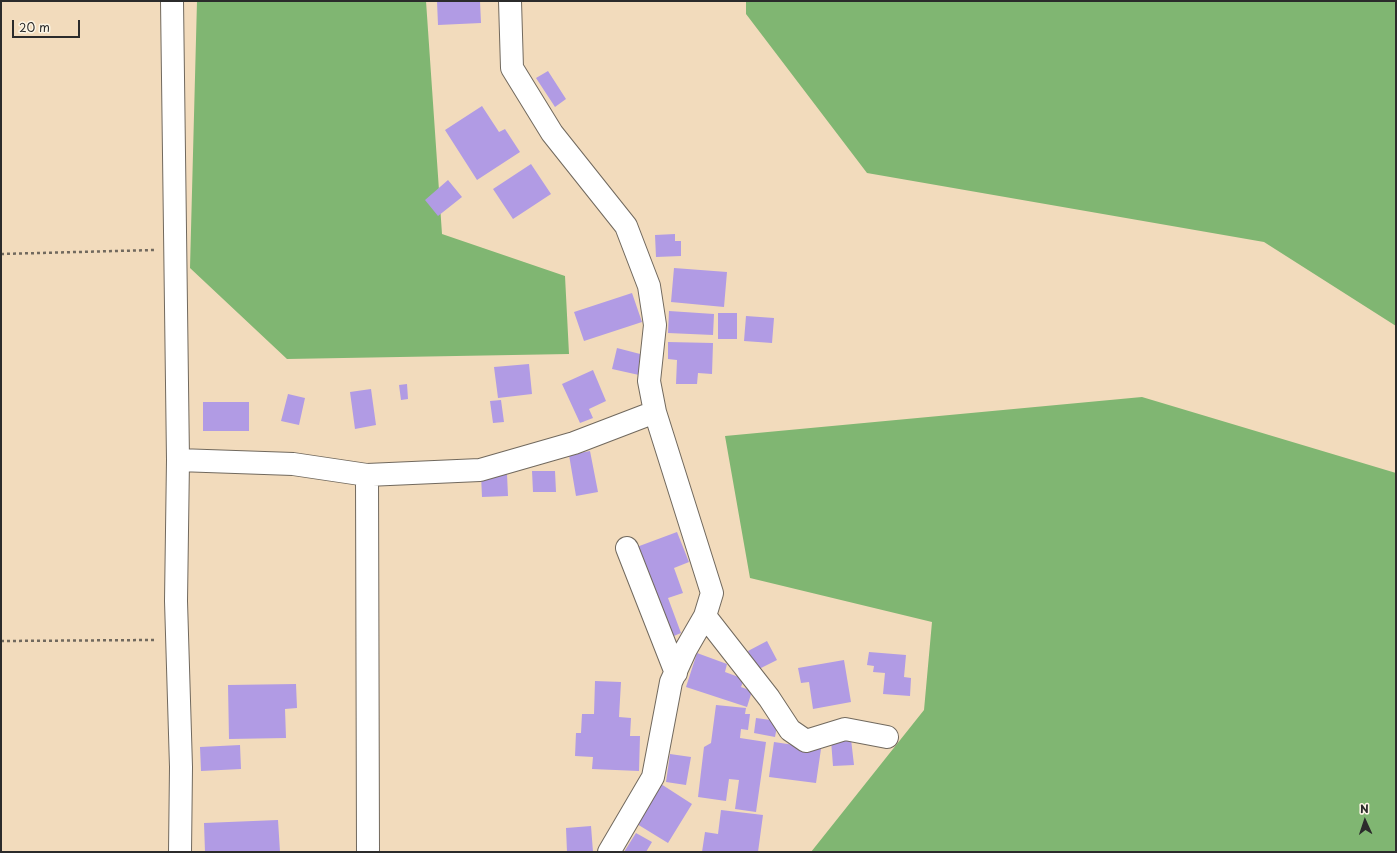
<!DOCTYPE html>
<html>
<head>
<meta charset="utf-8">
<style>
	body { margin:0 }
	#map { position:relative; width:1397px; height:853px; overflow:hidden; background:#f2dbbc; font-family:"Playpen Sans",sans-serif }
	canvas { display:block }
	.frame { position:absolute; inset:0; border:2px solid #2b2b2b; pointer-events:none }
	.north { position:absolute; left:1345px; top:801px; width:40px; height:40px; -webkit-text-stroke:3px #fcf5e5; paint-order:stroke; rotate:357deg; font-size:11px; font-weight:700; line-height:16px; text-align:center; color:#2b2b2b }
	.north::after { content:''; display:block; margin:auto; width:14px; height:18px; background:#2b2b2b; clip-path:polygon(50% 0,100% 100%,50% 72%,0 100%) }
	.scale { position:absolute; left:12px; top:20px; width:68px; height:18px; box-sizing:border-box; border:2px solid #2b2b2b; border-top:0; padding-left:5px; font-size:12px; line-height:14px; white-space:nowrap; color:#2b2b2b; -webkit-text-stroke:3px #fcf5e5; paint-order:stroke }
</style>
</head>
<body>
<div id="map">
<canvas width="1397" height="853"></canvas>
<div class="frame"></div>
<div class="north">N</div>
<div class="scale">20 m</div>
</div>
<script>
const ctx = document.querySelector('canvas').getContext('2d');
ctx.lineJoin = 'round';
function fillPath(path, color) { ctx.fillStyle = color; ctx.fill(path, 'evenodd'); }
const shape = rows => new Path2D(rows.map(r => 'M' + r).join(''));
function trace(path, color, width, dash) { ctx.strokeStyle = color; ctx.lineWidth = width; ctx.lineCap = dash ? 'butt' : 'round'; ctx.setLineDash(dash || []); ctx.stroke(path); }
const forest = shape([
	[197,1,426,1,442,234,565,276,569,354,287,359,190,268],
	[746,1,1396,1,1396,326,1264,242,867,173,746,14],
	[1142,397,1396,473,1396,852,811,852,924,710,932,622,750,578,725,436]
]);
const building = shape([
	[437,1,480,1,481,23,438,25],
	[548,71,566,99,555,107,536,78],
	[482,106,499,132,505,129,520,152,477,180,445,130],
	[531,164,551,194,513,219,493,189],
	[448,180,462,197,438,216,425,200],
	[675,234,675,241,681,241,681,256,656,257,655,235],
	[674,268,727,272,724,307,671,302],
	[632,293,642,322,584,341,574,312],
	[669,311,714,314,713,335,668,333],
	[718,313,737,313,737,339,718,339],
	[746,316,774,318,772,343,744,341],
	[668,342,713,343,712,374,698,373,697,384,676,384,677,360,668,359],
	[617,348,644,355,639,375,612,369],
	[529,364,532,394,498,398,494,367],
	[593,370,606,401,589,409,593,418,580,423,562,384],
	[407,384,408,399,401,400,399,385],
	[371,389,376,425,355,429,350,392],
	[288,394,305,398,299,425,281,421],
	[501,400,504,422,493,423,490,401],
	[203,402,249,402,249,431,203,431],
	[590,451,598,492,576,496,569,455],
	[532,471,555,471,556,492,533,492],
	[507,474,508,496,482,497,481,475],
	[677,532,689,562,674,568,683,593,668,598,681,633,669,638,634,548],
	[767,641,777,660,757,670,748,651],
	[869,652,906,655,904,677,911,678,910,696,883,694,885,673,873,672,874,666,867,665],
	[697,653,727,664,725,672,744,679,741,687,752,691,747,707,686,687],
	[844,660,851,702,813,709,809,682,801,683,798,668],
	[595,681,621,682,619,717,631,718,630,736,640,736,639,771,592,769,593,757,575,756,576,733,581,733,582,714,594,714],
	[296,684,297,708,285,709,286,738,229,739,228,685],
	[716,705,746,708,745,714,750,714,748,730,741,729,740,738,766,742,756,812,735,809,739,780,729,779,726,801,698,797,704,747,711,743],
	[756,718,778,721,775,737,754,733],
	[851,739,854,765,833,766,831,740],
	[774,742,821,749,816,783,769,777],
	[240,745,241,769,201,771,200,747],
	[670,754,691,757,686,785,666,782],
	[661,784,692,804,668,843,637,824],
	[721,810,763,815,758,852,702,852,705,832,718,834],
	[278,820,280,852,205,852,204,823],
	[591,826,593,852,567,852,566,828],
	[636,833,652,842,646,852,624,852]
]);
const path = shape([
	[1,254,154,250],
	[1,641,154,640]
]);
const minor = shape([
	[172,1,178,460,176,601,181,767,180,852],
	[510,1,512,68,552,133,626,226,649,286,655,325,649,381,655,412,712,593,705,616,686,649,671,682,653,777,609,852],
	[178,460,293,464,367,475,480,470,574,443,655,412],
	[367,475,368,852],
	[627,548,676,673],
	[705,616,769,698,790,730,806,741,845,729,887,737]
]);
fillPath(forest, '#80b672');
fillPath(building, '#b19be4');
trace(minor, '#71695e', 24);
trace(path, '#71695e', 2.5, [3, 3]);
trace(minor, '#fff', 22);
</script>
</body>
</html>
